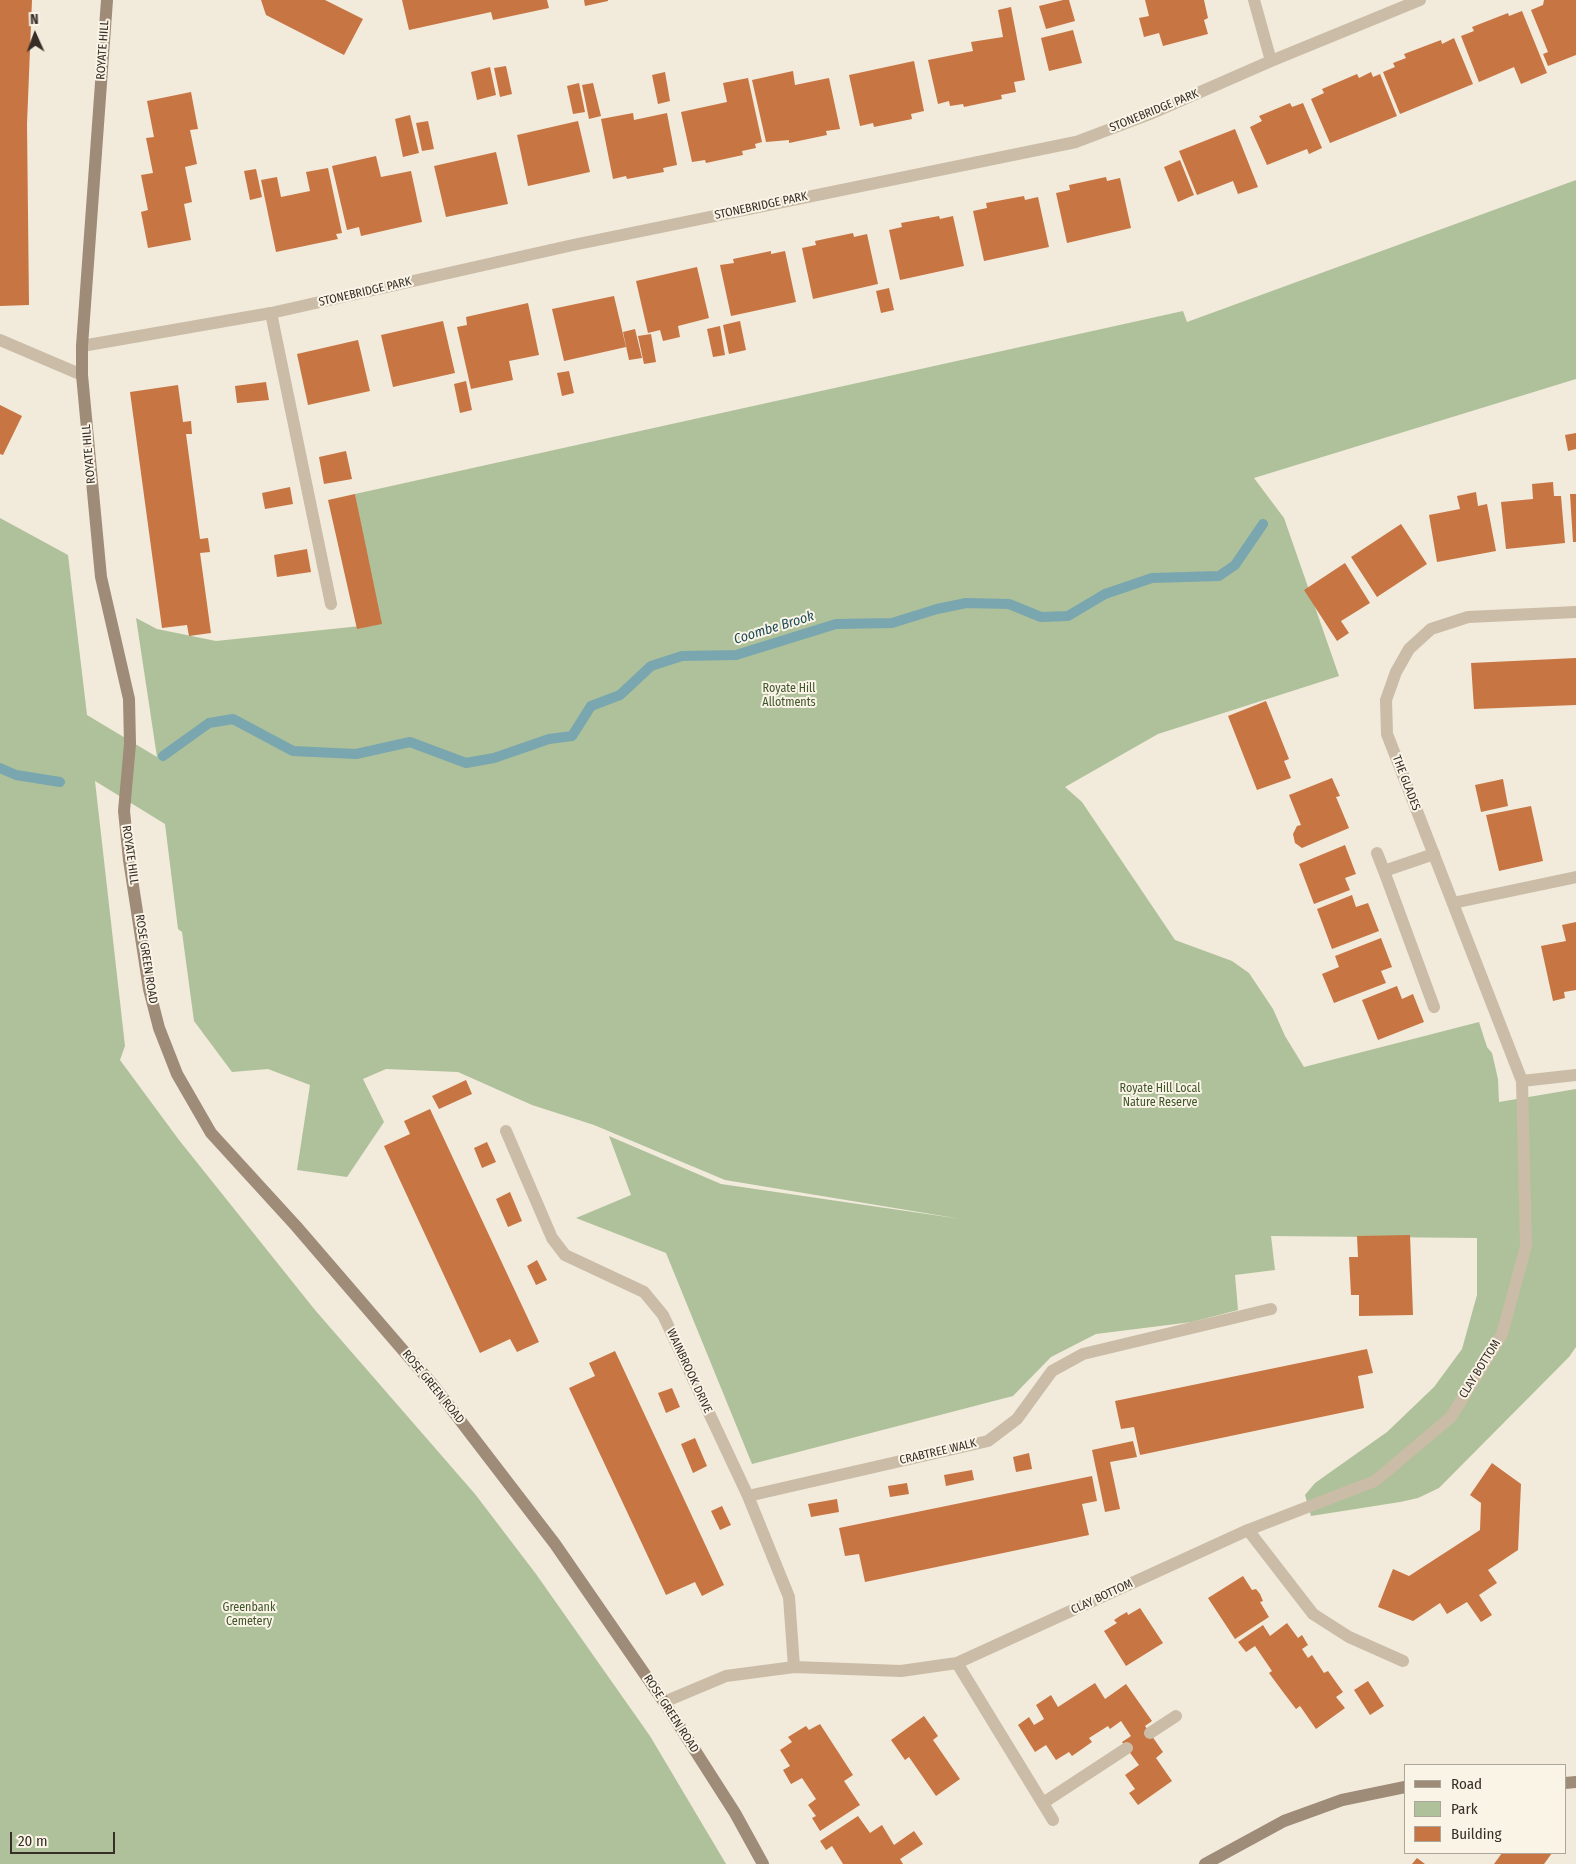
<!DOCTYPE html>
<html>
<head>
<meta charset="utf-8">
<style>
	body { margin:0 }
	#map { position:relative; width:1576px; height:1864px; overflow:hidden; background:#f2eadb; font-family:"Fira Sans Condensed",sans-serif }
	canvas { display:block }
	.legend { position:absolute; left:1404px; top:1764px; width:162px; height:90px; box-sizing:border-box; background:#faf4e7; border:1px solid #aca59a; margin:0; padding:6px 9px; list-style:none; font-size:15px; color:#362e27 }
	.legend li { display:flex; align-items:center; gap:10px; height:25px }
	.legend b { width:25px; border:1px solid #aca59a }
	.north { position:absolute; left:10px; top:10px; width:50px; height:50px; -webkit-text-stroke:4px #faf4e7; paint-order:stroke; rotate:358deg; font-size:14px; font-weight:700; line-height:20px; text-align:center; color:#362e27 }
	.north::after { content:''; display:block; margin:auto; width:18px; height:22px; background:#362e27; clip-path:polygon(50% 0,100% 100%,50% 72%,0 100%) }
	.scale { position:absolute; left:10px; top:1832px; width:105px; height:22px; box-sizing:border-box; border:2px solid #362e27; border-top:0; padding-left:6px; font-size:15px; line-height:18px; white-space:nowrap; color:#362e27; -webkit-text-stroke:4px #faf4e7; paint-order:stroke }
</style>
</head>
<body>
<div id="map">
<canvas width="1576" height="1864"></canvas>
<ul class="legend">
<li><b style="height:6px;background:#9e8b78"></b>Road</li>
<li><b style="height:14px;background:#afc19a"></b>Park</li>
<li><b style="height:14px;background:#c77543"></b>Building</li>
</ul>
<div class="north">N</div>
<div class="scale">20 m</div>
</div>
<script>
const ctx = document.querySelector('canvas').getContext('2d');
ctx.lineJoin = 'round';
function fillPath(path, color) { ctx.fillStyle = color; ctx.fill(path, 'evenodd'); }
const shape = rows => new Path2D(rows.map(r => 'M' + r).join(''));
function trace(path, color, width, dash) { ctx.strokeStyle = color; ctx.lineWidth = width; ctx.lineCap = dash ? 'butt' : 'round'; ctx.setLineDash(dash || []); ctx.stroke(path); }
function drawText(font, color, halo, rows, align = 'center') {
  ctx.font = font + ' "Fira Sans Condensed",sans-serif'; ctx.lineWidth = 4; ctx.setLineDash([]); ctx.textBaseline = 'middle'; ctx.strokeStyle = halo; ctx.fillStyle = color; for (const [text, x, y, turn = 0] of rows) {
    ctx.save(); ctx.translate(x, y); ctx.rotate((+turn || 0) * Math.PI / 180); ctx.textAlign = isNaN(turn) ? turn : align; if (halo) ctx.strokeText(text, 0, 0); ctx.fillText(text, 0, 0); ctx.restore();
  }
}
const green = shape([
	[1576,180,1576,379,1254,478,1284,518,1339,676,1158,734,1065,787,1082,802,1175,940,1232,961,1249,973,1273,1009,1285,1036,1304,1067,1479,1022,1487,1047,1492,1053,1498,1079,1499,1102,1576,1089,1576,1347,1569,1357,1439,1488,1418,1498,1400,1502,1311,1516,1305,1495,1315,1483,1387,1432,1434,1387,1462,1349,1477,1295,1477,1238,1271,1236,1275,1270,1235,1275,1238,1310,1192,1322,1096,1334,1051,1357,1013,1396,752,1464,666,1253,576,1218,631,1195,609,1136,721,1184,961,1219,725,1180,594,1125,532,1105,458,1072,386,1069,363,1079,384,1122,347,1177,297,1170,310,1085,268,1069,232,1072,194,1021,182,932,178,929,165,824,95,781,125,1046,120,1060,179,1140,315,1310,475,1494,536,1574,650,1736,726,1864,0,1864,0,518,68,555,87,715,157,757,136,618,157,629,216,641,380,624,355,494,1183,311,1187,322]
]);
const stream = shape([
	[163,756,209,723,233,719,293,751,356,754,410,742,466,763,494,758,549,739,572,736,591,706,620,695,651,666,682,656,736,655,836,624,892,623,937,609,966,603,1009,604,1041,617,1068,616,1105,594,1152,578,1219,576,1235,565,1263,524],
	[0,768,16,775,60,782]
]);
const building = shape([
	[0,0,32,0,27,124,29,305,0,306],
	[261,0,325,0,363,19,344,55,266,15],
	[402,0,547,0,549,8,493,20,491,12,409,30],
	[584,0,608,0,608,1,585,6],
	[1063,0,1069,0,1075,21,1046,29,1039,6],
	[1145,0,1204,0,1208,18,1204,20,1208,34,1163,46,1159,33,1144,37,1139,18,1149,16],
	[1576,0,1576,55,1548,66,1543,54,1548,52,1531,10,1543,5,1544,0],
	[1011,7,1025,80,1014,82,1016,92,1001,95,1002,99,964,107,963,104,950,106,949,101,938,104,928,60,973,51,971,42,1003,37,998,10],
	[1522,11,1547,73,1521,84,1514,67,1479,82,1461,36,1474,31,1472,27,1508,13,1509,16],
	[1073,30,1082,63,1049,71,1041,38],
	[1454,38,1473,84,1400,114,1383,72,1395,67,1393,63,1406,58,1404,54,1441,40,1442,44],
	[914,61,924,111,911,114,912,119,874,127,873,123,860,126,849,75],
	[506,66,512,94,500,97,494,68],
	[490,67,496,95,477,100,471,72],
	[793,71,795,85,829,78,840,129,826,131,827,135,789,143,789,140,766,142,752,80],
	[665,72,670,101,658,104,652,75],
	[1371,72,1373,77,1380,74,1397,116,1330,143,1311,99,1324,93,1322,89,1357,74,1359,78],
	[748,78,762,142,755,144,756,148,742,151,743,155,706,163,705,160,692,162,681,112,727,102,723,83],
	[579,83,585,112,573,114,567,86],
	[593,83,601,116,589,119,582,85],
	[191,92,198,129,190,130,197,164,185,167,192,202,184,204,191,240,148,248,141,212,148,210,141,175,153,173,146,138,154,137,147,101],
	[1290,103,1292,107,1303,103,1322,148,1309,154,1307,149,1267,165,1250,127,1262,121,1259,116],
	[633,113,634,120,667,113,677,165,663,168,664,172,627,179,626,176,613,179,601,119],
	[410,115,419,153,403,157,395,119],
	[428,121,434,149,422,151,416,123],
	[578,121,590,172,528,186,517,135],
	[1235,129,1258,187,1238,194,1233,181,1197,195,1179,151],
	[496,152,508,204,446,217,434,166],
	[376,156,381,177,411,171,422,222,361,236,359,227,347,230,332,166],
	[1180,160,1194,195,1178,202,1164,167],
	[328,168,342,233,336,234,338,239,276,252,261,180,277,177,281,197,310,191,306,172],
	[256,169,262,197,250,200,244,171],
	[1106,177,1107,181,1120,178,1131,228,1067,243,1056,193,1070,190,1069,185],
	[1024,196,1025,200,1038,197,1049,247,984,261,973,211,987,208,986,203],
	[939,216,940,219,953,216,964,266,900,280,889,230,902,227,901,223],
	[853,233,854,237,867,234,878,284,813,299,802,248,816,245,815,241],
	[771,251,771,254,785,251,796,302,731,316,720,265,734,263,733,259],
	[697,267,709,318,678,326,680,337,663,341,660,330,648,333,636,281],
	[889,288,894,310,881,313,876,291],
	[614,296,626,347,564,361,552,309],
	[528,303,539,355,509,361,513,380,471,389,457,327,467,325,466,317],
	[443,321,455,373,393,387,381,335],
	[740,321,746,350,729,354,723,325],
	[720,326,725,355,713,357,707,329],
	[635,329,642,358,629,360,623,332],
	[651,334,656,362,644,364,638,336],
	[358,340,370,391,308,405,297,354],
	[569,371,574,393,562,396,557,373],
	[466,381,472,410,460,413,454,384],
	[266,382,269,400,237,403,235,386],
	[178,385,183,422,191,421,192,434,186,434,200,539,208,538,210,552,200,553,211,633,189,636,187,625,162,628,130,392],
	[0,405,22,416,3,455,0,454],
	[1576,433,1576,449,1568,451,1565,435],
	[346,451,352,479,324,484,319,457],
	[1553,482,1554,496,1561,496,1565,543,1506,549,1501,502,1533,499,1532,484],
	[290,487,293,504,265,509,262,493],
	[1476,492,1478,506,1487,504,1496,551,1437,562,1429,515,1460,509,1457,496],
	[355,494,382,624,357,629,328,500],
	[1570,494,1576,494,1576,542,1573,542],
	[1401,524,1427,564,1377,597,1351,557],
	[307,549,311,572,277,577,274,555],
	[1345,563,1370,603,1341,621,1349,633,1337,641,1304,590],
	[1576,658,1576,705,1474,709,1471,663],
	[1266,701,1289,759,1284,761,1291,778,1257,790,1228,716],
	[1332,778,1340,796,1336,797,1349,828,1302,848,1295,843,1293,834,1297,826,1301,825,1289,795],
	[1503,779,1508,806,1481,812,1475,785],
	[1531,806,1543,861,1499,871,1486,815],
	[1345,845,1356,874,1345,878,1350,890,1314,904,1299,864],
	[1352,895,1356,907,1368,903,1379,931,1332,949,1317,909],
	[1576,922,1576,990,1564,992,1565,998,1553,1001,1541,946,1566,941,1562,925],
	[1381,938,1392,967,1381,971,1386,983,1334,1003,1322,974,1339,967,1335,956],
	[1397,986,1402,999,1413,994,1424,1022,1378,1040,1362,1000],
	[466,1080,472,1094,439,1109,432,1096],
	[430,1109,539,1342,517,1352,510,1339,480,1353,384,1146,410,1134,404,1121],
	[487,1142,496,1162,482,1168,474,1148],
	[510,1192,522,1221,508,1227,496,1199],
	[1410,1235,1413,1315,1359,1316,1359,1295,1351,1295,1349,1257,1358,1257,1357,1236],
	[537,1260,547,1280,536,1285,527,1266],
	[1367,1349,1373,1373,1358,1376,1364,1408,1140,1455,1134,1427,1121,1429,1115,1401],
	[615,1351,724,1585,702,1596,695,1582,666,1595,569,1388,595,1376,589,1363],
	[672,1388,680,1407,666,1413,658,1393],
	[695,1438,707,1466,693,1473,681,1444],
	[1133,1441,1137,1457,1110,1462,1120,1509,1105,1512,1092,1450],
	[1029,1453,1032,1469,1016,1472,1013,1457],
	[1492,1463,1521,1484,1518,1550,1488,1570,1497,1583,1479,1595,1492,1615,1481,1622,1467,1602,1447,1614,1440,1603,1413,1621,1378,1607,1393,1569,1409,1576,1480,1530,1481,1503,1470,1495],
	[972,1470,974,1480,946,1486,944,1475],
	[1092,1476,1097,1501,1082,1504,1089,1535,865,1582,859,1554,845,1556,839,1528],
	[907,1483,909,1494,890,1497,888,1486],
	[837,1499,839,1512,811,1517,808,1504],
	[722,1506,731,1525,720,1530,711,1511],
	[1243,1576,1252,1590,1256,1589,1260,1594,1263,1601,1260,1602,1269,1617,1235,1639,1208,1598],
	[1140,1608,1163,1643,1126,1666,1104,1631,1117,1623,1114,1620,1120,1616,1127,1612,1128,1615],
	[1287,1623,1298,1638,1302,1635,1308,1645,1302,1649,1308,1658,1312,1655,1324,1673,1328,1671,1343,1692,1336,1697,1345,1708,1316,1729,1300,1706,1296,1709,1283,1692,1269,1673,1272,1671,1255,1646,1246,1652,1238,1642,1263,1625,1270,1636],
	[1368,1681,1384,1706,1370,1715,1354,1690],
	[1095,1683,1105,1699,1126,1684,1152,1721,1145,1726,1163,1752,1156,1758,1172,1781,1138,1805,1129,1793,1135,1789,1125,1775,1139,1765,1122,1742,1131,1736,1121,1721,1110,1729,1108,1726,1089,1738,1092,1742,1072,1756,1069,1752,1056,1760,1046,1745,1035,1752,1018,1725,1029,1717,1034,1725,1044,1719,1036,1705,1051,1695,1058,1707],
	[924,1716,938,1736,933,1740,960,1779,936,1796,909,1757,905,1760,891,1740],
	[820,1724,853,1775,844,1781,860,1805,820,1831,812,1818,816,1816,808,1805,816,1799,802,1778,791,1784,783,1770,790,1766,780,1750,792,1742,788,1737,806,1726,809,1730],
	[858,1816,870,1833,882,1825,894,1845,914,1831,923,1844,900,1859,903,1864,843,1864,832,1846,826,1850,820,1841],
	[1502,1853,1552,1853,1544,1864,1494,1864],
	[1417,1858,1425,1864,1412,1864]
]);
const lane = shape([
	[271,313,331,604],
	[1377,853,1384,871],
	[1434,854,1384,871,1434,1007],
	[1453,903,1576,877],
	[1150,1733,1176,1716],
	[1043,1803,1127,1748]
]);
const street = shape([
	[1254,0,1271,61],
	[0,340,82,375],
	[82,346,271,313,573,245,1076,142,1150,114,1271,61,1420,0],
	[1522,1081,1576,1075],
	[506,1131,552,1238,565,1255,644,1292,663,1315,748,1496,789,1597,794,1667],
	[748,1496,988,1441,1017,1419,1052,1371,1083,1354,1271,1309],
	[1248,1530,1313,1614,1349,1637,1403,1661],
	[957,1663,1053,1820],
	[664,1702,726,1676,794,1667,901,1671,957,1663,1248,1530,1375,1481,1451,1417,1502,1334,1526,1246,1522,1081,1387,734,1386,700,1396,672,1409,649,1431,629,1468,617,1576,612]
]);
const secondary = shape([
	[107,0,82,346,82,375,101,577,129,699,130,744,124,811,129,860,149,989,159,1028,177,1074,211,1133,296,1226,433,1385,555,1544,664,1702,735,1813,763,1864],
	[1565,1783,1576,1782],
	[1205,1864,1284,1821,1342,1800,1405,1787]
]);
const streetNames = [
	["ROYATE HILL",103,50,-86],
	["STONEBRIDGE PARK",1154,111,-22],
	["STONEBRIDGE PARK",761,206,-12],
	["STONEBRIDGE PARK",365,292,-13],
	["ROYATE HILL",89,454,-95],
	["THE GLADES",1406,783,69],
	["ROYATE HILL",130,855,82],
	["ROSE GREEN ROAD",146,959,81],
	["CLAY BOTTOM",1480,1369,-58],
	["WAINBROOK DRIVE",689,1371,65],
	["ROSE GREEN ROAD",433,1387,51],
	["CRABTREE WALK",938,1452,-13],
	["CLAY BOTTOM",1102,1597,-25],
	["ROSE GREEN ROAD",671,1714,57]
];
const parkNames = [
	["Royate Hill",789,689],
	["Allotments",789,703],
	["Royate Hill Local",1160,1089],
	["Nature Reserve",1160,1103],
	["Greenbank",249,1608],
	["Cemetery",249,1622]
];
const waterNames = [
	["Coombe Brook",774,628,-17]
];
fillPath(green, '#afc19a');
trace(stream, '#79a6af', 10);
fillPath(building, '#c77543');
trace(lane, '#cabca6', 12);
trace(street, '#cabca6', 12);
trace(secondary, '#9e8b78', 12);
drawText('12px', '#362e27', '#faf4e7', streetNames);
drawText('12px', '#40552b', '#faf4e7', parkNames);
drawText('italic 14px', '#1c4c58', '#faf4e7', waterNames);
</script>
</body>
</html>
